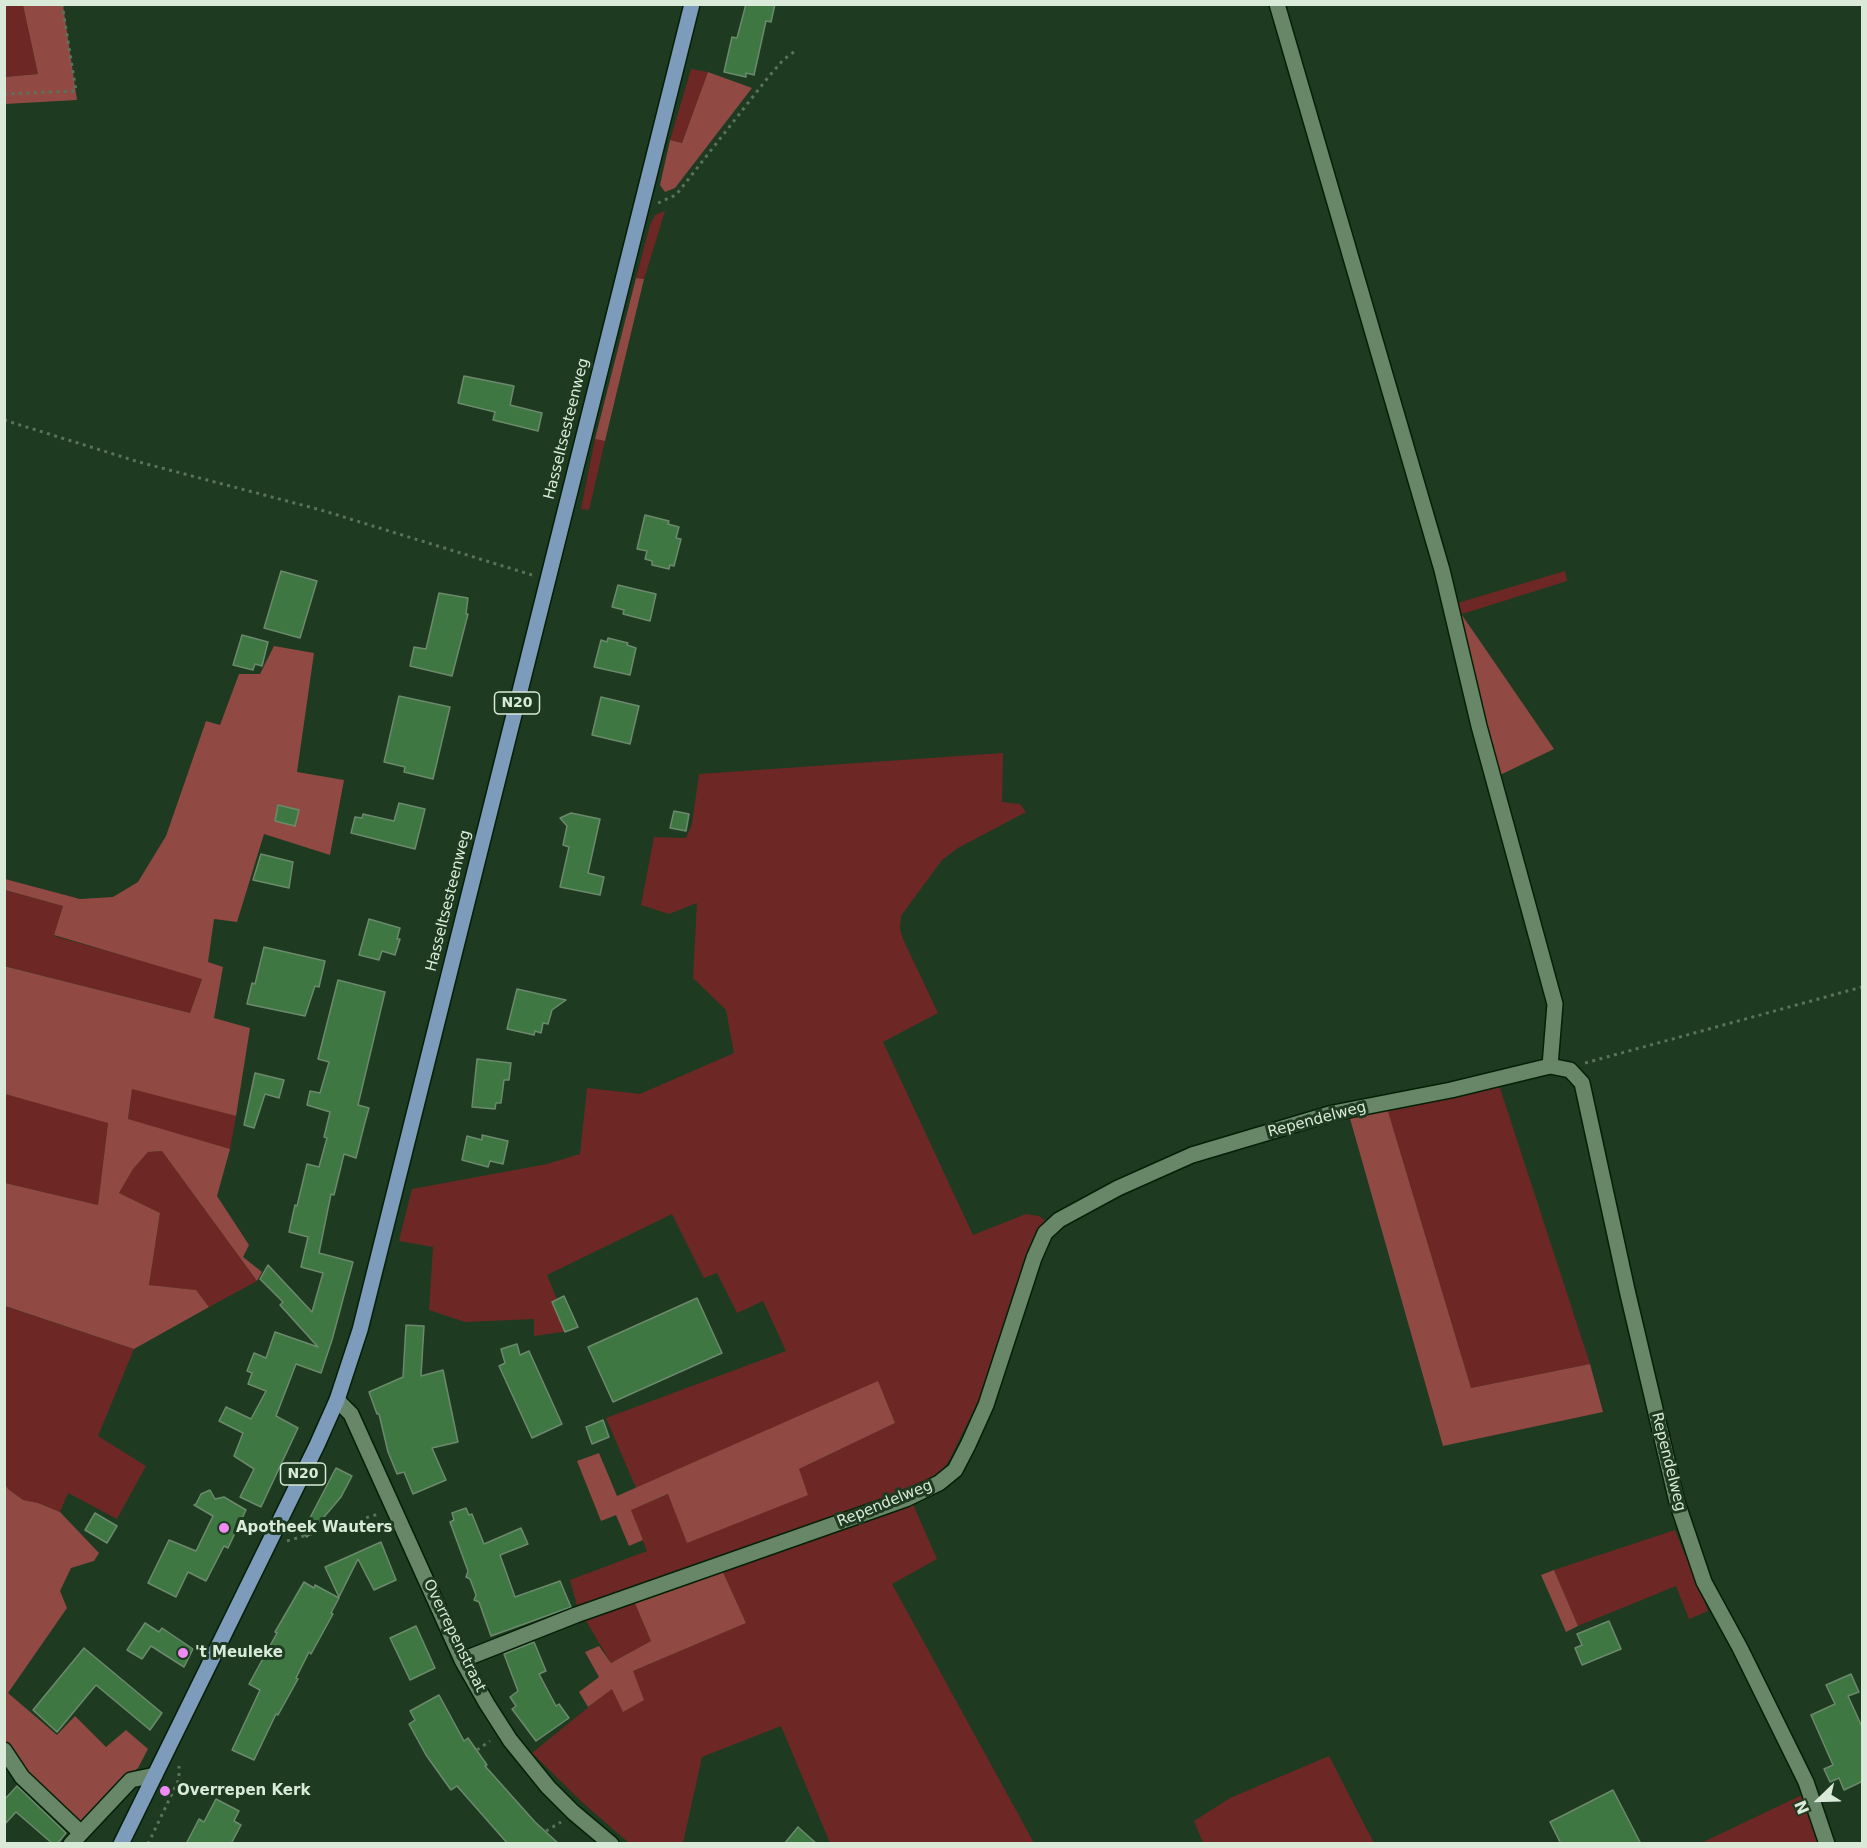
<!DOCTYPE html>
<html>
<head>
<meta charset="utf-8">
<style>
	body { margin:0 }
	#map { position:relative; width:1867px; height:1848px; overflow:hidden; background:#1e3a20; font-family:"DejaVu Sans",sans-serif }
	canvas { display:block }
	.frame { position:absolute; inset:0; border:6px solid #d9ead9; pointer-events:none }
	.north { position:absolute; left:1789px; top:1770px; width:60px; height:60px; -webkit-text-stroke:4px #1e3a20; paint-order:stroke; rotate:247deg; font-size:16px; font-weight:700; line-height:24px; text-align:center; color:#d9ead9 }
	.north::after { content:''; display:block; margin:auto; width:21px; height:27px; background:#d9ead9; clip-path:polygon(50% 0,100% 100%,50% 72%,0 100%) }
</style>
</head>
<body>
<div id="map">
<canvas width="1867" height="1848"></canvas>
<div class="frame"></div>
<div class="north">N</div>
</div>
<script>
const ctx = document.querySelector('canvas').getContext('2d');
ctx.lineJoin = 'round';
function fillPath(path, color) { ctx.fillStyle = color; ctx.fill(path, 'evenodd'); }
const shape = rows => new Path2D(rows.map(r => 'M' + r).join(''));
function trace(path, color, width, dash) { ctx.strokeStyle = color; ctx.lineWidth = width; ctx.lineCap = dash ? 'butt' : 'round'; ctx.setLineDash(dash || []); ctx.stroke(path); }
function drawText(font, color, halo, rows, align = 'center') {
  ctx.font = font + ' "DejaVu Sans",sans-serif'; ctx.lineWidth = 6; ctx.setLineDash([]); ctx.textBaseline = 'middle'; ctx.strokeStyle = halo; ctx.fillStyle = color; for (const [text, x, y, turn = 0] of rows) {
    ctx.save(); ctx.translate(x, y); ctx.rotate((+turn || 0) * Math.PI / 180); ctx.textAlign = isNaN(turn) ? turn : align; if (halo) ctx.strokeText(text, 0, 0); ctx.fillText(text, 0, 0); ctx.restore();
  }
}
const green = shape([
	[5,5,23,5,38,74,5,77],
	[691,69,708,72,682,143,670,140],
	[665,211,644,279,636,278,650,225,655,215],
	[595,439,605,441,589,510,581,509],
	[1565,571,1567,581,1456,616,1454,604],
	[1003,753,1002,802,1020,804,1026,812,958,848,942,860,901,916,900,929,903,939,938,1013,883,1042,973,1235,1026,1214,1039,1216,1046,1221,1030,1245,980,1397,949,1461,939,1474,921,1484,578,1609,570,1580,647,1551,630,1510,669,1494,687,1543,799,1469,895,1423,878,1382,636,1488,606,1418,786,1351,763,1301,737,1313,717,1273,704,1278,672,1214,547,1275,570,1331,534,1336,534,1319,465,1322,429,1310,433,1247,399,1241,412,1189,547,1164,580,1154,587,1088,640,1094,734,1053,726,1010,693,978,697,903,669,914,641,905,654,837,686,838,692,824,699,774],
	[4,890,63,906,54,936,202,978,190,1013,5,966],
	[1499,1085,1590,1364,1471,1388,1387,1108],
	[132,1088,236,1116,230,1149,128,1120],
	[5,1094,108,1122,98,1205,5,1183],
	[162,1151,257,1281,209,1307,196,1290,149,1285,160,1213,119,1193,133,1169,148,1152],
	[4,1306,134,1349,98,1436,146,1466,117,1519,68,1493,60,1512,38,1503,23,1500,8,1489,5,1482],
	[912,1502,937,1559,892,1584,1034,1843,830,1843,781,1726,702,1757,683,1843,629,1843,583,1803,532,1753,633,1671,746,1623,722,1570],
	[1675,1530,1708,1611,1689,1619,1676,1586,1578,1626,1554,1570],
	[634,1601,651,1641,611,1663,585,1619],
	[1329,1756,1374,1843,1203,1843,1194,1821,1230,1798],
	[1802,1795,1820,1844,1699,1844]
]);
const forest = shape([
	[23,5,63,5,77,100,5,104,5,77,38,74],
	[708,72,752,88,675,188,665,192,660,185,670,140,682,143],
	[636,278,644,279,605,441,595,439],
	[1462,615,1554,749,1498,776,1456,616],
	[274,646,314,653,297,772,344,780,330,855,264,834,237,922,214,919,208,962,223,967,214,1018,250,1028,236,1116,132,1089,128,1119,230,1149,217,1196,249,1245,243,1257,262,1272,257,1281,162,1151,148,1152,133,1169,119,1193,160,1213,149,1285,196,1290,209,1307,134,1349,5,1306,5,1183,98,1205,108,1123,5,1094,4,966,190,1013,202,979,54,935,63,906,5,890,5,879,80,899,113,897,138,882,166,836,206,721,220,725,239,674,260,674],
	[1387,1108,1471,1388,1590,1364,1603,1412,1443,1446,1349,1115],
	[878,1381,895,1423,799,1469,808,1495,687,1543,668,1494,631,1510,643,1540,629,1546,616,1515,601,1521,577,1461,599,1453,617,1496],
	[4,1482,8,1489,23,1500,38,1503,60,1512,99,1553,94,1561,71,1568,60,1591,67,1608,8,1693,57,1735,75,1716,106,1747,126,1730,148,1749,138,1768,108,1792,74,1832,19,1783,5,1766],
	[722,1570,746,1623,633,1671,644,1700,623,1712,612,1689,588,1707,579,1692,599,1677,585,1652,599,1646,611,1663,651,1641,634,1601],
	[1554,1570,1578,1626,1566,1632,1541,1575]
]);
const building = shape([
	[746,4,775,4,771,22,766,21,754,75,746,73,746,77,724,72,732,37,737,38,746,4],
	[464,376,514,386,510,405,542,413,538,431,493,420,495,412,458,403,464,376],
	[645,515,669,521,668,524,679,527,676,538,681,539,674,566,670,565,669,569,652,565,652,561,645,559,647,551,637,549,645,515],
	[281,571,317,581,300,638,264,628,281,571],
	[618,585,656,594,650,621,623,614,624,610,612,607,618,585],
	[439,593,468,598,466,614,468,614,452,676,410,666,414,647,426,649,439,593],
	[242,635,268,642,262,666,255,664,253,670,233,665,242,635],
	[608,638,628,643,627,645,636,648,630,675,594,667,601,640,607,642,608,638],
	[399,696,450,707,433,779,404,772,405,767,384,762,399,696],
	[601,697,639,706,630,744,592,735,601,697],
	[399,803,425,809,415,849,351,833,355,817,362,818,363,814,394,821,399,803],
	[278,805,299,810,295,826,275,821,278,805],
	[674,811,689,814,686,831,670,828,674,811],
	[571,813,600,819,588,873,604,877,600,895,560,887,569,847,563,845,567,826,560,818,571,813],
	[261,854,293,862,289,888,253,880,261,854],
	[369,919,400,928,397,939,400,939,395,955,382,951,379,960,359,955,369,919],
	[264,947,325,961,319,987,315,986,305,1016,247,1004,252,983,255,984,264,947],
	[338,980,385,992,358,1105,369,1108,364,1126,356,1158,344,1154,334,1195,331,1194,319,1253,353,1262,332,1340,321,1373,296,1364,276,1416,298,1428,261,1507,240,1497,254,1469,234,1456,243,1433,219,1421,226,1407,251,1419,266,1391,248,1384,252,1373,247,1371,254,1353,266,1358,275,1332,318,1347,280,1305,283,1302,260,1279,268,1265,312,1312,323,1273,301,1267,308,1237,289,1232,295,1205,297,1206,307,1164,319,1167,327,1138,324,1137,330,1112,307,1105,310,1091,320,1093,329,1062,318,1059,338,980],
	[517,989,566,1000,552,1010,548,1024,543,1023,541,1033,535,1031,534,1035,507,1029,517,989],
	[477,1059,511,1063,509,1080,504,1080,501,1103,496,1103,495,1109,472,1107,477,1059],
	[255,1073,284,1080,279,1098,265,1094,254,1128,244,1125,255,1073],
	[482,1135,508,1141,503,1164,490,1161,488,1167,462,1160,467,1136,482,1140,482,1135],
	[564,1296,578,1327,565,1332,552,1302,564,1296],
	[697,1298,722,1353,613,1402,588,1347,697,1298],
	[406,1325,424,1326,421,1376,443,1370,458,1442,432,1448,446,1480,413,1494,404,1472,397,1474,388,1452,379,1414,377,1414,369,1392,403,1377,406,1325],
	[517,1344,520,1355,529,1351,562,1424,532,1438,499,1366,505,1363,501,1349,517,1344],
	[603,1420,609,1437,592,1444,586,1427,603,1420],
	[336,1468,352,1476,341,1497,307,1537,302,1533,336,1468],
	[210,1490,215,1499,224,1497,246,1510,228,1548,224,1546,206,1581,188,1572,176,1597,148,1583,169,1540,196,1551,213,1516,194,1505,196,1504,201,1494,210,1490],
	[466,1508,469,1515,472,1514,484,1544,521,1528,528,1544,500,1555,515,1597,560,1581,571,1607,491,1636,479,1602,474,1600,476,1595,470,1579,466,1577,468,1571,450,1522,454,1520,452,1513,466,1508],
	[95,1513,117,1526,107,1543,85,1530,95,1513],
	[381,1542,396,1580,374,1590,358,1559,339,1597,325,1567,381,1542],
	[304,1582,314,1588,315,1585,339,1598,331,1613,333,1614,311,1654,309,1652,296,1678,298,1679,278,1715,276,1714,254,1760,232,1750,260,1690,249,1684,277,1633,275,1632,304,1582],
	[1609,1621,1621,1649,1582,1665,1575,1648,1582,1645,1577,1634,1609,1621],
	[145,1623,159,1632,162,1628,193,1649,184,1667,151,1646,142,1659,127,1650,145,1623],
	[416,1626,435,1668,410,1680,390,1638,416,1626],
	[534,1642,546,1671,539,1674,556,1706,559,1704,569,1718,536,1741,512,1709,516,1706,510,1697,518,1691,504,1654,534,1642],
	[84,1648,162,1713,150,1730,96,1685,57,1732,33,1710,84,1648],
	[1851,1674,1859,1692,1848,1696,1863,1729,1863,1781,1844,1790,1839,1778,1830,1782,1824,1769,1833,1765,1811,1715,1835,1704,1826,1685,1851,1674],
	[439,1695,464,1741,468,1738,487,1765,485,1766,535,1822,559,1844,508,1844,457,1786,451,1790,426,1755,409,1724,415,1720,410,1711,439,1695],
	[17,1786,66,1833,57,1844,53,1844,16,1812,4,1825,4,1800,17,1786],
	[1613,1790,1641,1844,1561,1844,1550,1822,1613,1790],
	[216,1799,239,1811,234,1821,241,1825,231,1844,186,1844,199,1819,204,1822,216,1799],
	[798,1827,817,1844,784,1844,798,1827]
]);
const path = shape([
	[4,94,76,91,62,4],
	[658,203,676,195,766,80,783,60,795,51],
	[4,420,139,462,321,510,532,575],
	[1585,1063,1862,987],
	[287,1541,379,1514],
	[477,1750,490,1741],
	[546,1831,561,1822],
	[148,1844,179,1779,179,1766]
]);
const minor = shape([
	[1277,4,1442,570,1479,726,1555,1004,1550,1066],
	[337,1400,351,1414,462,1660,487,1704,510,1740,548,1787,573,1812,611,1844],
	[462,1660,576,1615,906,1499,939,1483,955,1470,968,1445,986,1405,1034,1258,1045,1233,1059,1220,1118,1188,1192,1155,1333,1113,1451,1090,1550,1066,1570,1070,1582,1083,1627,1290,1677,1502,1704,1582,1740,1648,1806,1782,1827,1844],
	[4,1750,22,1777,81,1833],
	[71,1844,131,1780,155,1775]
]);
const major = shape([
	[121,1844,317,1445,337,1400,360,1330,692,4]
]);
const markers = [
	[224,1528,6,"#f08bf5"],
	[183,1653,6,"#f08bf5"],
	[165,1791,6,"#f08bf5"]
];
const shields = [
	[517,703,45],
	[303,1474,45]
];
const shieldNames = [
	["N20",517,703],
	["N20",303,1474]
];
const streetNames = [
	["Hasseltsesteenweg",567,429,-76],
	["Hasseltsesteenweg",449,901,-76],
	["Rependelweg",1317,1120,-15],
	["Rependelweg",1668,1462,76],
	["Rependelweg",885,1504,-22],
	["Overrepenstraat",454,1636,64]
];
const poiNames = [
	["Apotheek Wauters",236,1528],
	["'t Meuleke",195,1653],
	["Overrepen Kerk",177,1791]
];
fillPath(green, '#6d2825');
fillPath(forest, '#914943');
fillPath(building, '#3f7743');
trace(building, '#6b8a6c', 1.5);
trace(minor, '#052008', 18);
trace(major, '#052008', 18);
trace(path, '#5a735c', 3, [3, 4.5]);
trace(minor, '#688668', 15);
trace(major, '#7d9cbb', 15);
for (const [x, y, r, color] of markers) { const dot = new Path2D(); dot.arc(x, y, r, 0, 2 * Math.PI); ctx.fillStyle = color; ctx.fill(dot); trace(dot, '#1e3a20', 2); }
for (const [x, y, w] of shields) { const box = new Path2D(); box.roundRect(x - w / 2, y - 11, w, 22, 4.5); ctx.fillStyle = '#1e3a20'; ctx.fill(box); trace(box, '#d9ead9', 1.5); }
drawText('bold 14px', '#d9ead9', null, shieldNames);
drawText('15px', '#d9ead9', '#1e3a20', streetNames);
drawText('bold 15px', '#d9ead9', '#1e3a20', poiNames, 'left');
</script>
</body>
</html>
